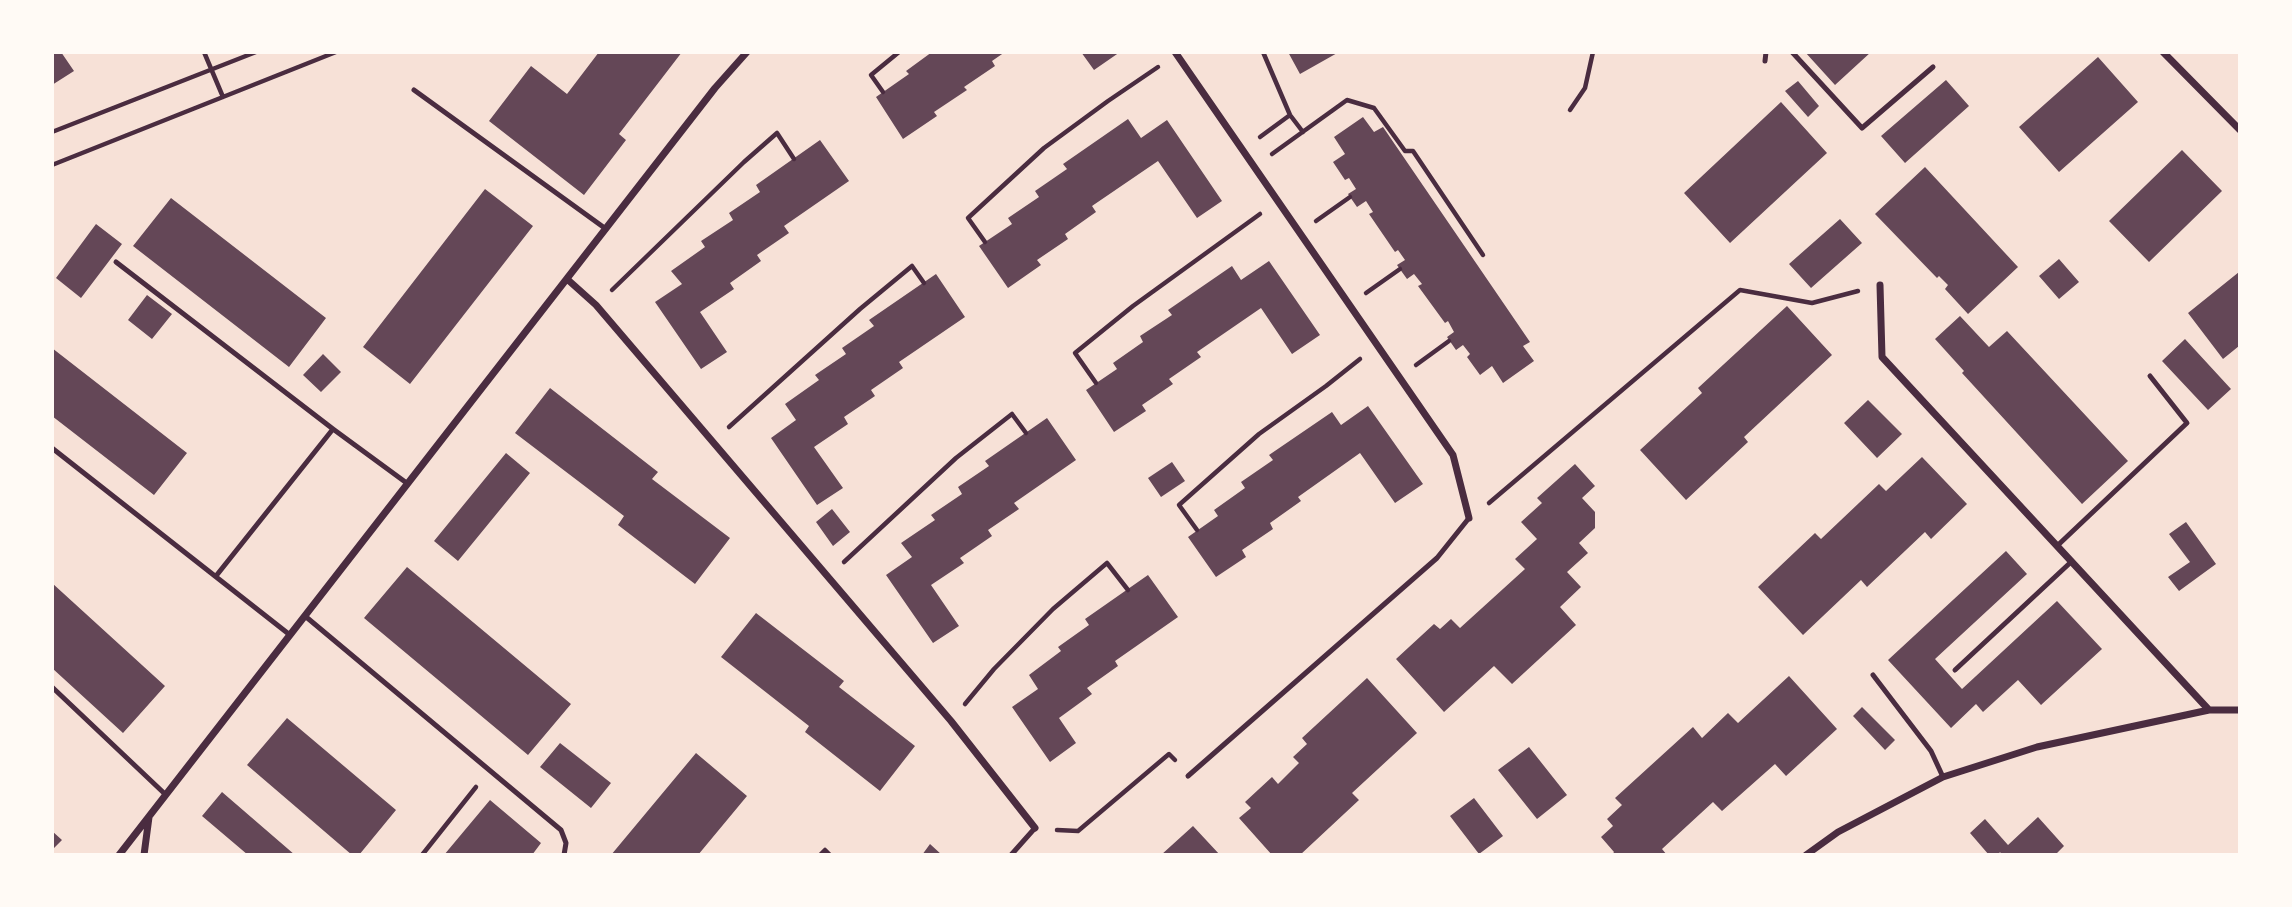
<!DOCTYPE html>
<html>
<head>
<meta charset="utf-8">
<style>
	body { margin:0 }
	#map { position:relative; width:2292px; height:907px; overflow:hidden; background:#f7e1d7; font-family:"DejaVu Sans",sans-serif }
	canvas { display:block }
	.frame { position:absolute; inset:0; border:54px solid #fffaf5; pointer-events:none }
</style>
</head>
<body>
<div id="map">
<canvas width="2292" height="907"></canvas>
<div class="frame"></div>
</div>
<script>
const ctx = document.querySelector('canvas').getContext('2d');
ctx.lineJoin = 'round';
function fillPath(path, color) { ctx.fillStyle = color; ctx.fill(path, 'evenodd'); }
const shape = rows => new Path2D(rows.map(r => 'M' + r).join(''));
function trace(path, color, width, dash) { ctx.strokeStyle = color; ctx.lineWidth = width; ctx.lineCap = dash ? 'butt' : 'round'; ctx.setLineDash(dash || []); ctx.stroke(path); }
const building = shape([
	[52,52,61,52,74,71,52,85],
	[599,52,682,52,619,134,626,140,584,195,489,121,531,66,567,94],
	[932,52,1005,52,992,61,995,66,964,87,967,90,934,112,937,116,903,139,876,97,909,74,906,71],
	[1081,52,1120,52,1094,70],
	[1288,52,1339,52,1300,74],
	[1805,52,1871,52,1835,85],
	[2098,57,2138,102,2059,172,2019,127],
	[1946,80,1969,106,1905,163,1881,136],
	[1798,81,1819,106,1808,117,1785,91],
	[1781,102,1827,153,1730,243,1684,193],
	[1363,117,1374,132,1383,127,1530,342,1523,346,1534,361,1503,383,1492,366,1480,375,1467,357,1470,354,1463,345,1456,350,1447,337,1454,332,1448,321,1445,323,1418,286,1422,284,1414,274,1407,279,1397,265,1405,260,1398,250,1395,252,1369,214,1373,212,1366,201,1357,207,1348,194,1356,189,1349,178,1345,180,1333,162,1345,154,1334,137],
	[1128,119,1141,138,1167,120,1222,201,1197,218,1158,161,1092,206,1096,212,1065,234,1068,239,1037,260,1041,265,1008,288,979,246,1012,224,1008,218,1039,197,1035,191,1067,169,1063,164],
	[820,140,849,181,784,226,789,233,757,255,761,261,730,283,734,289,700,312,727,352,701,369,655,302,682,284,671,271,705,247,701,241,733,220,729,213,760,192,756,185],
	[2182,150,2222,191,2149,262,2109,221],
	[1925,167,2018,267,1968,314,1945,289,1948,285,1939,276,1937,278,1875,214],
	[485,189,533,226,410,384,363,347],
	[171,198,326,318,289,367,133,246],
	[1840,219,1862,243,1811,288,1789,264],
	[96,224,122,244,81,298,56,278],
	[2059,259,2079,282,2059,299,2039,276],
	[1269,261,1320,335,1292,354,1261,308,1197,352,1201,357,1169,379,1173,384,1142,405,1146,411,1114,432,1086,390,1117,369,1113,363,1143,342,1140,336,1172,315,1168,310,1232,266,1241,280],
	[2239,272,2239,346,2223,359,2188,313],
	[936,274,965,317,899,362,903,368,871,390,875,396,844,417,848,424,814,447,843,488,817,505,771,438,796,420,785,404,819,380,815,375,846,354,842,348,874,326,869,320],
	[147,295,172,314,152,339,128,320],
	[1787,306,1832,355,1744,437,1748,442,1686,500,1640,450,1702,393,1698,388],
	[1960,316,1989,347,2007,331,2128,461,2082,504,1962,373,1964,371,1935,339],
	[2185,339,2231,389,2208,410,2162,361],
	[52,348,187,453,154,495,52,416],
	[323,354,341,372,321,392,303,375],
	[550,388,658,472,652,479,730,538,695,584,618,525,624,516,515,433],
	[1868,400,1902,434,1877,458,1844,423],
	[1368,406,1423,484,1395,503,1360,453,1298,497,1301,501,1270,523,1273,529,1242,550,1246,557,1216,577,1188,537,1218,516,1214,510,1245,488,1241,482,1273,460,1269,455,1332,412,1341,425],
	[1047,418,1076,460,1014,503,1019,509,988,530,992,536,960,558,964,563,931,585,959,626,933,643,886,575,912,557,901,543,935,520,931,515,962,494,958,487,989,466,985,461],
	[506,453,530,473,458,561,434,541],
	[1922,457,1967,504,1931,539,1925,532,1867,587,1861,580,1803,635,1758,587,1815,533,1821,539,1879,484,1886,491],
	[1172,462,1185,481,1161,497,1148,478],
	[1575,464,1595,486,1582,498,1595,512,1595,528,1579,543,1588,553,1567,572,1581,587,1560,607,1576,625,1512,684,1494,666,1444,712,1396,659,1434,624,1440,629,1451,619,1460,628,1525,569,1515,559,1537,539,1521,522,1542,503,1537,498],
	[832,509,850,532,833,546,816,522],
	[2186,522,2216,564,2179,591,2168,577,2190,562,2169,534],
	[2006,551,2027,574,1935,659,1962,689,2057,601,2102,649,2041,705,2018,680,1983,712,1976,704,1951,728,1888,660],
	[407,567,571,704,528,755,364,618],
	[1148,575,1178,617,1115,661,1118,666,1087,688,1092,694,1059,718,1076,743,1050,762,1012,707,1038,689,1029,675,1061,651,1058,647,1089,625,1085,619],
	[52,583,165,686,123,733,52,668],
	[756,613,844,681,839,687,915,746,880,791,805,732,809,726,721,657],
	[1789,676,1837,729,1786,776,1775,764,1722,811,1713,802,1662,849,1667,855,1612,855,1614,852,1601,837,1613,826,1607,819,1622,805,1615,798,1693,727,1702,738,1728,713,1738,723],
	[1367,678,1417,733,1352,793,1359,800,1300,855,1272,855,1239,818,1251,808,1245,802,1272,777,1278,784,1299,763,1293,757,1307,744,1302,738],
	[1862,707,1895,740,1885,750,1853,716],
	[287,718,396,810,359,855,352,855,247,765],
	[560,743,611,783,591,808,540,767],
	[1529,747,1567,795,1537,819,1498,770],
	[696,753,747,796,698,855,611,855],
	[222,792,295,855,248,855,202,816],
	[1474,798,1503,836,1479,854,1450,816],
	[490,800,541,843,532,855,444,855],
	[2038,817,2064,846,2055,855,2002,855,2000,852,1998,855,1989,855,1970,833,1985,819,2008,845],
	[1193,826,1220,855,1161,855],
	[52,831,62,840,52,850],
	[930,844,942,855,922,855]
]);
const path = shape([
	[204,52,223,97],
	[1263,52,1290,115,1303,132],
	[883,92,871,75,899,52],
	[1570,110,1585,88,1593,52],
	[52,132,256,52],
	[1260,137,1290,115],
	[1272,154,1347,100,1374,108,1405,151,1413,151,1483,255],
	[52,165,336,52],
	[1316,221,1350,197],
	[985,242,968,218,1044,148,1108,101,1158,67],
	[612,290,744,162,777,133,794,159],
	[1366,293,1400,269],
	[1416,365,1449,341],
	[1096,383,1075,353,1133,306,1260,214],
	[729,427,860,309,912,266,924,283],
	[1489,503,1740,290,1812,303,1858,291],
	[1197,530,1179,505,1259,434,1326,386,1360,359],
	[844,562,956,458,1012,414,1026,433],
	[965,704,994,669,1053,609,1107,563,1128,590],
	[1057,830,1078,831,1169,754,1175,760],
	[422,855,476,787],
	[820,855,825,850,830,855]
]);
const service = shape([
	[1792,52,1862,128,1933,67],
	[1765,61,1766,52],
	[414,90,606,229],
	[116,262,333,429,408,484],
	[52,448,290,635],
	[2057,546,2187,423,2150,376],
	[216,576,333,429],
	[305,616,561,830,566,843,564,855],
	[1955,670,2071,562],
	[1873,675,1931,751,1943,777],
	[52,687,166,795],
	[1188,776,1437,558,1469,518],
	[1011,855,1035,828]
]);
const minor = shape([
	[1175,52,1453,455,1469,518],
	[2163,52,2240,130],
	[567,279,596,305,951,721,1035,828],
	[1880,285,1882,357,2209,710],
	[119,855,715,88,747,52],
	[144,855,149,817],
	[1806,855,1838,832,1943,777,2037,747,2209,710,2240,710]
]);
fillPath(building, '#644757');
trace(path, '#4a2c40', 4.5);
trace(service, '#4a2c40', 5);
trace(minor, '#4a2c40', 7);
</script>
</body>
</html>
